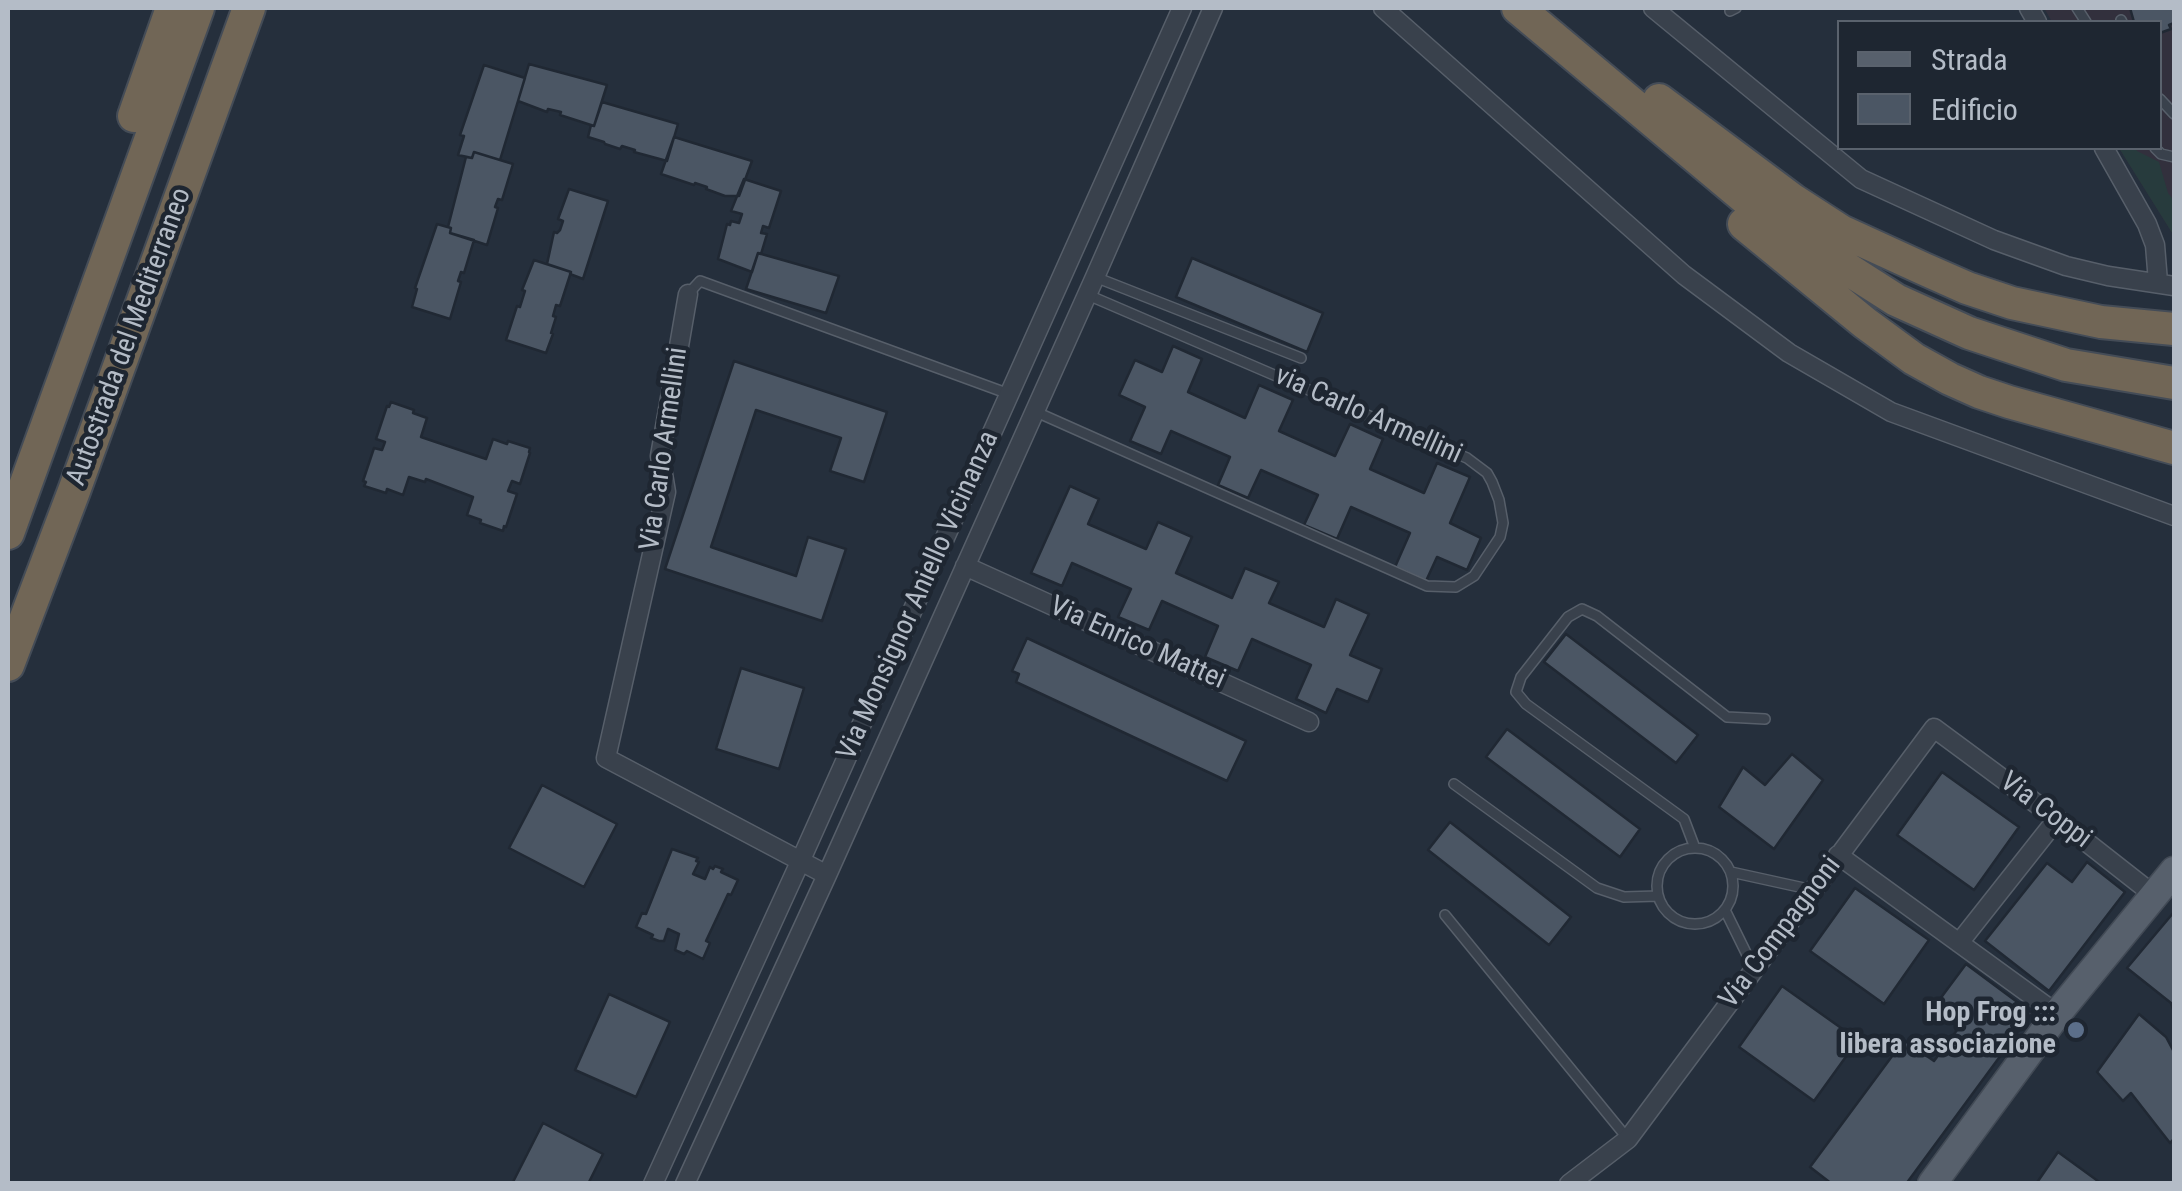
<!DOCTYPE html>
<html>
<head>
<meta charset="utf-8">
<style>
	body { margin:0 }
	#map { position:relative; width:2182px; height:1191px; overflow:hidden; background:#252f3c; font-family:"Roboto Condensed",sans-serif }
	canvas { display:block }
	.frame { position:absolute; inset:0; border:10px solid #b4bcc7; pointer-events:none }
	.legend { position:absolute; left:1837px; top:20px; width:325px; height:130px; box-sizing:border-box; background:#1e2631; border:2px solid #5a626d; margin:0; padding:12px 18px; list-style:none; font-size:30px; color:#b4bcc7 }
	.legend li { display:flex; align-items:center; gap:20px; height:50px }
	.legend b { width:50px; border:2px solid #5a626d }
</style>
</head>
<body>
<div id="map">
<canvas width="2182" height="1191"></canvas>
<div class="frame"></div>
<ul class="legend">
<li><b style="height:12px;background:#57606c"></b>Strada</li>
<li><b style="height:28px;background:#4b5664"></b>Edificio</li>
</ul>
</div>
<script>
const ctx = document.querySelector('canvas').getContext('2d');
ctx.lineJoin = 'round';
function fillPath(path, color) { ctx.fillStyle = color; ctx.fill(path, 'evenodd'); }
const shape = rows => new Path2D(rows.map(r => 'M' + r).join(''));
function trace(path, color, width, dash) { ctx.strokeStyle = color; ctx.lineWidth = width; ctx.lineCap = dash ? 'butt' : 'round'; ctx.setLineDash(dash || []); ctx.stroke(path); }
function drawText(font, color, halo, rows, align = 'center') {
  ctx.font = font + ' "Roboto Condensed",sans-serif'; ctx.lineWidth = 9; ctx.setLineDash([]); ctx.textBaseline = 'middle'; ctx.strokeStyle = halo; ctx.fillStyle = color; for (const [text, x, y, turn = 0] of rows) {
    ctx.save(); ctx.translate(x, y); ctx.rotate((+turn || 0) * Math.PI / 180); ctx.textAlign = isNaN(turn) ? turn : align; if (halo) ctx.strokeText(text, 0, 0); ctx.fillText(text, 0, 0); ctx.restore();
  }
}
const medical = shape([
	[2044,8,2174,8,2174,236,2119,148,2160,148,2160,22,2052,22]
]);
const green = shape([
	[2119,148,2135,148,2137,151,2159,162,2168,193,2174,201,2174,236]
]);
const building = shape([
	[2130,8,2174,8,2174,23,2169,25,2171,29,2160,33,2160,22,2134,22,2130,8],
	[529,64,607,85,594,126,560,115,561,112,548,109,547,112,518,101,529,64],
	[484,65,525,78,500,160,474,152,472,158,458,155,464,136,460,135,484,65],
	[602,102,678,124,667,161,634,152,635,150,622,146,620,149,605,144,604,142,588,137,591,125,594,126,602,102],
	[674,137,752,161,739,196,725,196,706,189,707,187,695,183,694,185,661,174,674,137],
	[474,152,513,164,502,200,498,199,495,207,498,208,487,245,450,233,451,228,448,227,466,157,472,158,474,152],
	[744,179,781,191,769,228,763,226,761,233,767,234,761,254,758,253,752,272,718,259,727,224,730,225,731,221,739,223,742,214,731,211,744,179],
	[569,189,608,201,583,279,570,274,571,272,547,264,554,232,557,233,560,230,563,221,558,219,569,189],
	[437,224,451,228,450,233,474,240,464,273,461,272,458,281,461,282,450,319,412,307,417,289,415,288,437,224],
	[758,253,839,276,826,313,746,289,758,253],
	[1192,258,1323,313,1307,352,1176,297,1192,258],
	[534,260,571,272,560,306,556,305,553,316,556,317,551,333,553,334,546,353,506,340,517,306,520,307,525,291,522,290,534,260],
	[1173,346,1202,359,1188,392,1245,418,1259,385,1293,400,1279,431,1335,456,1350,424,1383,439,1370,469,1424,493,1437,463,1470,477,1450,523,1481,538,1467,570,1437,557,1426,581,1395,567,1410,533,1351,507,1337,539,1304,525,1318,495,1261,470,1248,498,1218,485,1230,457,1171,431,1161,454,1130,441,1145,407,1119,395,1135,360,1162,372,1173,346],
	[734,361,887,412,864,482,830,471,841,438,756,410,711,547,796,576,808,537,846,549,822,621,665,569,734,361],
	[391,402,414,410,413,413,427,418,421,437,486,459,493,439,507,444,508,441,530,448,529,452,530,453,520,484,512,481,508,491,517,494,506,527,504,526,503,531,480,523,481,520,467,515,473,497,426,479,425,482,409,477,403,495,387,489,386,493,364,486,366,482,363,481,374,448,382,450,385,442,376,439,387,406,389,407,391,402],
	[1070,486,1099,499,1088,524,1146,549,1158,522,1192,537,1176,573,1232,598,1245,568,1279,582,1269,603,1324,627,1336,599,1369,614,1350,655,1382,669,1368,702,1337,689,1326,713,1296,699,1311,665,1252,639,1238,671,1205,657,1218,626,1162,601,1149,630,1118,617,1131,589,1072,563,1062,586,1031,573,1070,486],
	[1566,634,1698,735,1676,763,1544,662,1566,634],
	[1027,638,1246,741,1227,781,1016,682,1019,674,1012,671,1027,638],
	[741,668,804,688,779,769,716,749,741,668],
	[1507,729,1640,829,1620,857,1486,757,1507,729],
	[1792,754,1823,780,1774,849,1719,807,1743,767,1765,785,1792,754],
	[1942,772,2019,827,1974,890,1897,835,1942,772],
	[542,785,617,824,584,887,509,848,542,785],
	[1450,822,1571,917,1549,945,1428,850,1450,822],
	[672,849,698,858,696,861,699,862,693,874,705,879,710,867,713,869,715,866,723,869,721,872,738,880,731,895,728,894,706,941,710,943,703,959,687,951,684,954,675,950,679,934,668,929,664,941,659,941,651,938,653,935,636,927,642,913,646,914,672,849],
	[2087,862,2125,892,2049,991,1985,941,2047,863,2072,882,2087,862],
	[1855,888,1929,940,1884,1004,1810,951,1855,888],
	[2174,912,2174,1012,2171,1003,2127,968,2174,912],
	[1966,964,2032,1013,1906,1184,1832,1184,1810,1167,1904,1040,1934,1061,1963,1022,1937,1003,1966,964],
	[1782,986,1858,1040,1814,1101,1739,1047,1782,986],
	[609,994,670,1022,636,1097,575,1070,609,994],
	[2139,1014,2166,1037,2174,1052,2174,1139,2170,1143,2131,1093,2123,1101,2097,1072,2139,1014],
	[543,1123,603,1154,588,1184,512,1184,543,1123],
	[2058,1152,2102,1184,2036,1184,2058,1152]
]);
const service = shape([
	[2077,8,2086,22],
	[1730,11,1736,8],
	[2121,20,2122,22],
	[2160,99,2174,114],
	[2155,148,2161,154,2174,157],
	[1095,277,1301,358],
	[688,294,700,281,1009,394],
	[1034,411,1427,586,1456,587,1474,576,1500,537,1503,523,1499,500,1492,482,1487,473,1467,458,1088,295],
	[1454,784,1597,888,1624,897,1658,896],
	[1695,848,1684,819,1526,704,1516,692,1521,677,1568,617,1582,609,1597,616,1727,717,1765,719],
	'1657 886a38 38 0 1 1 76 0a38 38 0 1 1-76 0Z',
	[1731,872,1813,890],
	[1725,910,1754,969],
	[1445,915,1628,1139]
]);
const minor = shape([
	[1383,8,1684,275,1789,353,1891,412,2174,516],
	[1653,8,1861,179,1994,240,2066,266,2108,276,2174,286],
	[2029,8,2037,22],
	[2104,148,2147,224,2155,245,2158,282],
	[688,294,660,456,666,492,606,758,827,875],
	[965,566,1309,722],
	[1838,855,2057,1014],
	[1959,943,2057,819],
	[653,1184,800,862,1182,8],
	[685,1184,827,875,1095,277,1213,8],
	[1569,1184,1628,1139,1934,728,2057,819,2154,895]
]);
const primary = shape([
	[1932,1184,2057,1014,2174,871]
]);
const motorway = shape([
	[1518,8,1771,220,1896,300,1969,333,2066,365,2174,383],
	[1659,100,1793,200,1841,231,1924,269,1967,288,2012,303,2101,322,2174,329],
	[134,116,172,8],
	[1744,224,1865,323,1914,359,1950,379,1979,392,2009,402,2174,448],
	[8,533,198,8],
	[8,665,74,491,249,8]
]);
const markers = [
	[2076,1030,10,"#5c6f8a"]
];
const streetNames = [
	["Autostrada del Mediterraneo",130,337,-70],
	["via Carlo Armellini",1368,416,24],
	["Via Carlo Armellini",665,449,-82],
	["Via Monsignor Aniello Vicinanza",919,596,-66],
	["Via Enrico Mattei",1137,644,24],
	["Via Coppi",2045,811,37],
	["Via Compagnoni",1781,933,-53]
];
const poiNames = [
	["Hop Frog :::",2056,1014],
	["libera associazione",2056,1046]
];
fillPath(medical, '#32303d');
fillPath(green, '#273b3d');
fillPath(building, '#4b5664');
trace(building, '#202833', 2.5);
trace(service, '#575f6a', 12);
trace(minor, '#575f6a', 21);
trace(primary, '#424a55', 31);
trace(motorway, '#444c57', 36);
trace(service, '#39414c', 9);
trace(minor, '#39414c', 18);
trace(primary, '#57606c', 28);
trace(motorway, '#716656', 32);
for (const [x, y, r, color] of markers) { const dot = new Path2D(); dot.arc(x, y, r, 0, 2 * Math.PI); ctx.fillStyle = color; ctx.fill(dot); trace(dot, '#1e2631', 4); }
drawText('28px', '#b4bcc7', '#1e2631', streetNames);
drawText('bold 28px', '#b4bcc7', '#1e2631', poiNames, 'right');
</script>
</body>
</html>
